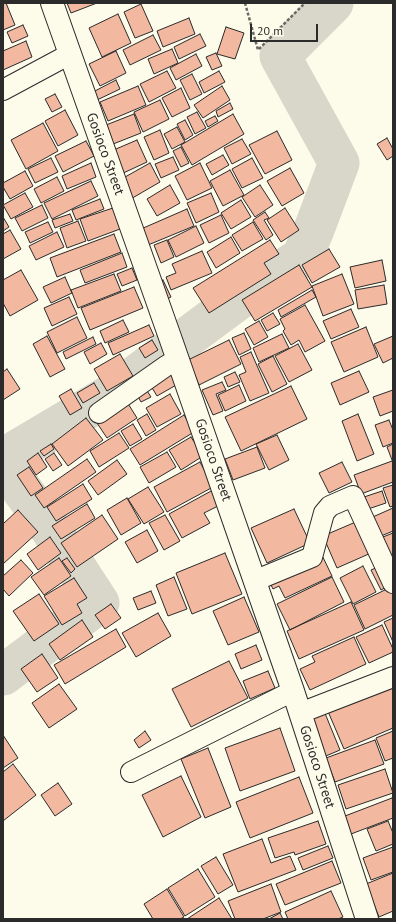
<!DOCTYPE html>
<html>
<head>
<meta charset="utf-8">
<style>
	body { margin:0 }
	#map { position:relative; width:396px; height:922px; overflow:hidden; background:#fdfbea; font-family:"PT Sans",sans-serif }
	canvas { display:block }
	.frame { position:absolute; inset:0; border:4px solid #2b2b2b; pointer-events:none }
	.scale { position:absolute; left:250px; top:24px; width:68px; height:18px; box-sizing:border-box; border:2px solid #2b2b2b; border-top:0; padding-left:5px; font-size:12px; line-height:14px; white-space:nowrap; color:#2b2b2b; -webkit-text-stroke:3px #fdfbea; paint-order:stroke }
</style>
</head>
<body>
<div id="map">
<canvas width="396" height="922"></canvas>
<div class="frame"></div>
<div class="scale">20 m</div>
</div>
<script>
const ctx = document.querySelector('canvas').getContext('2d');
ctx.lineJoin = 'round';
const shape = rows => new Path2D(rows.map(r => 'M' + r).join(''));
function trace(path, color, width, dash) { ctx.strokeStyle = color; ctx.lineWidth = width; ctx.lineCap = dash ? 'butt' : 'round'; ctx.setLineDash(dash || []); ctx.stroke(path); }
function fillPath(path, color) { ctx.fillStyle = color; ctx.fill(path, 'evenodd'); }
function drawText(font, color, halo, rows, align = 'center') {
  ctx.font = font + ' "PT Sans",sans-serif'; ctx.lineWidth = 3; ctx.setLineDash([]); ctx.textBaseline = 'middle'; ctx.strokeStyle = halo; ctx.fillStyle = color; for (const [text, x, y, turn = 0] of rows) {
    ctx.save(); ctx.translate(x, y); ctx.rotate((+turn || 0) * Math.PI / 180); ctx.textAlign = isNaN(turn) ? turn : align; if (halo) ctx.strokeText(text, 0, 0); ctx.fillText(text, 0, 0); ctx.restore();
  }
}
const river = shape([
	[3,675,99,603,50,528,14,479,11,454,107,397,235,302,302,257,313,232,339,163,280,56,333,3]
]);
const building = shape([
	[3,3,6,3,15,25,3,30,3,3],
	[67,3,97,3,71,13,67,3],
	[141,4,153,31,135,38,124,12,141,4],
	[118,14,131,43,102,57,89,28,118,14],
	[189,18,195,34,163,47,157,31,189,18],
	[23,25,28,36,12,43,7,32,23,25],
	[226,27,244,33,235,59,217,54,226,27],
	[200,34,206,46,179,59,174,47,200,34],
	[153,35,161,50,130,65,123,50,153,35],
	[26,41,32,57,3,70,3,51,26,41],
	[172,49,178,63,154,74,148,59,172,49],
	[116,51,126,73,100,86,89,64,116,51],
	[216,53,222,66,212,70,206,57,216,53],
	[196,54,202,66,176,80,170,68,196,54],
	[167,71,176,88,149,102,140,84,167,71],
	[219,71,225,82,204,93,199,82,219,71],
	[192,74,202,94,190,100,180,80,192,74],
	[116,80,120,89,97,100,93,92,116,80],
	[138,86,146,105,108,121,100,102,138,86],
	[222,86,230,100,203,118,194,105,222,86],
	[181,88,190,108,172,117,162,98,181,88],
	[55,94,62,107,52,112,45,99,55,94],
	[160,100,169,119,143,132,134,112,160,100],
	[230,103,233,109,218,117,216,111,230,103],
	[65,110,78,135,58,146,45,121,65,110],
	[197,112,206,128,195,134,187,117,197,112],
	[134,114,141,133,108,146,101,127,134,114],
	[233,114,244,134,192,165,181,145,233,114],
	[215,116,218,121,208,127,205,121,215,116],
	[185,120,193,135,185,140,177,124,185,120],
	[43,123,58,151,26,169,11,140,43,123],
	[177,127,185,142,172,149,164,134,177,127],
	[160,130,169,153,154,160,144,137,160,130],
	[277,131,292,160,265,174,249,145,277,131],
	[387,138,393,149,393,156,387,160,377,144,387,138],
	[242,139,251,154,232,164,224,148,242,139],
	[137,140,147,162,119,175,109,152,137,140],
	[86,141,94,156,63,172,55,156,86,141],
	[181,147,189,163,181,167,173,151,181,147],
	[223,155,229,165,212,175,206,164,223,155],
	[173,157,179,170,161,178,155,164,173,157],
	[51,158,58,172,35,183,28,169,51,158],
	[252,158,263,178,242,188,232,169,252,158],
	[91,163,96,177,67,189,62,176,91,163],
	[150,163,160,182,129,200,118,181,150,163],
	[200,163,212,188,187,200,175,176,200,163],
	[290,168,304,193,282,206,267,181,290,168],
	[230,170,244,195,223,206,210,181,230,170],
	[25,171,33,186,10,199,3,187,3,183,25,171],
	[57,177,64,191,41,203,34,189,57,177],
	[91,181,98,196,52,219,44,203,91,181],
	[170,185,180,203,157,216,147,199,170,185],
	[260,185,273,205,255,217,242,197,260,185],
	[25,193,33,207,11,219,3,205,25,193],
	[211,193,219,212,196,223,187,203,211,193],
	[100,199,104,209,76,220,72,210,100,199],
	[241,200,251,217,231,229,221,213,241,200],
	[42,205,48,218,22,231,15,218,42,205],
	[113,208,120,229,88,241,80,219,113,208],
	[285,208,299,230,281,242,267,220,285,208],
	[187,209,194,226,148,245,141,229,187,209],
	[265,212,269,218,264,220,273,235,266,240,253,220,265,212],
	[70,214,73,221,55,228,52,220,70,214],
	[221,215,229,233,209,243,200,225,221,215],
	[3,217,9,227,3,231,3,217],
	[78,221,86,241,67,248,60,228,78,221],
	[48,222,53,232,30,243,25,232,48,222],
	[253,222,263,239,242,251,232,235,253,222],
	[196,226,204,243,176,257,168,240,196,226],
	[10,230,21,249,3,259,3,234,10,230],
	[57,232,64,247,36,260,29,246,57,232],
	[114,234,121,252,57,277,50,258,114,234],
	[231,237,240,253,216,268,207,252,231,237],
	[167,240,174,257,161,263,154,245,167,240],
	[270,240,279,254,264,263,271,274,209,313,193,288,270,240],
	[329,249,340,267,312,283,302,265,329,249],
	[202,251,212,273,171,290,166,277,176,273,172,264,202,251],
	[122,253,127,267,85,283,80,270,122,253],
	[382,260,386,281,355,288,350,267,382,260],
	[299,265,312,287,255,321,242,300,299,265],
	[132,268,137,280,122,286,117,274,132,268],
	[21,270,38,300,10,316,3,303,3,280,21,270],
	[114,274,121,291,78,308,71,290,114,274],
	[342,274,354,304,323,316,312,286,342,274],
	[65,277,72,293,51,303,43,287,65,277],
	[163,280,171,297,163,301,155,284,163,280],
	[384,285,387,304,358,309,355,290,384,285],
	[134,287,143,308,90,330,81,308,134,287],
	[312,290,316,297,281,317,278,310,312,290],
	[69,297,77,314,52,326,44,308,69,297],
	[305,305,325,341,305,352,299,340,291,345,283,331,285,329,280,319,305,305],
	[351,309,359,327,331,339,323,321,351,309],
	[273,313,280,324,267,331,261,320,273,313],
	[77,317,87,338,57,353,47,332,77,317],
	[123,320,129,332,105,343,100,331,123,320],
	[259,321,268,337,254,345,245,329,259,321],
	[149,325,154,336,113,355,108,343,149,325],
	[366,327,378,357,344,372,331,342,366,327],
	[244,333,251,349,239,355,232,338,244,333],
	[282,334,289,348,259,362,253,348,282,334],
	[47,336,65,369,50,377,33,344,47,336],
	[393,336,393,358,383,363,374,344,393,336],
	[93,337,96,344,66,359,63,352,93,337],
	[152,340,158,350,145,358,139,348,152,340],
	[229,340,241,364,199,385,188,360,229,340],
	[101,343,107,354,90,364,84,352,101,343],
	[298,344,312,370,289,382,275,356,298,344],
	[251,352,269,393,250,401,239,375,246,372,240,357,251,352],
	[120,354,133,376,107,391,94,369,120,354],
	[273,356,287,384,272,392,258,364,273,356],
	[170,368,178,384,157,396,148,381,170,368],
	[7,369,20,389,3,400,3,372,7,369],
	[359,371,369,392,340,405,331,383,359,371],
	[235,372,240,382,228,387,224,377,235,372],
	[222,382,226,390,216,394,223,411,213,415,202,390,222,382],
	[94,383,100,393,83,403,77,393,94,383],
	[239,385,246,401,225,411,218,395,239,385],
	[144,386,151,397,141,402,135,391,144,386],
	[291,386,307,419,241,451,225,417,291,386],
	[71,389,82,408,70,415,59,396,71,389],
	[393,390,393,411,380,416,373,397,393,390],
	[170,394,181,414,157,427,146,408,170,394],
	[127,402,137,418,107,438,97,423,127,402],
	[147,414,156,430,146,436,137,420,147,414],
	[358,414,374,454,357,461,342,421,358,414],
	[184,415,194,432,140,465,130,449,184,415],
	[86,418,103,440,68,466,52,444,86,418],
	[389,420,393,430,393,443,383,447,375,425,389,420],
	[133,424,142,439,130,446,121,431,133,424],
	[119,433,129,448,99,467,90,451,119,433],
	[277,435,289,460,269,470,256,444,277,435],
	[191,437,203,456,181,470,169,450,191,437],
	[51,444,54,449,44,456,40,451,51,444],
	[393,444,393,460,392,460,387,447,393,444],
	[257,447,265,468,233,480,225,459,257,447],
	[167,452,176,467,149,483,140,467,167,452],
	[38,453,47,467,36,475,27,461,38,453],
	[54,453,62,465,53,471,45,459,54,453],
	[87,459,96,472,44,508,35,495,87,459],
	[117,460,127,474,98,495,88,481,117,460],
	[392,461,393,464,393,482,361,494,354,475,392,461],
	[200,462,213,487,167,512,154,487,200,462],
	[342,462,352,482,329,493,319,473,342,462],
	[29,467,43,488,31,496,17,475,29,467],
	[83,484,92,499,56,521,47,507,83,484],
	[393,485,393,506,390,507,383,488,393,485],
	[148,487,164,512,144,524,128,499,148,487],
	[213,490,220,505,204,513,210,523,182,538,169,514,213,490],
	[382,491,386,503,365,510,361,498,382,491],
	[127,498,141,523,121,535,107,510,127,498],
	[87,504,95,518,61,539,52,526,87,504],
	[393,508,393,531,374,539,366,520,393,508],
	[294,509,310,543,267,563,251,528,294,509],
	[18,510,38,532,3,564,3,524,18,510],
	[102,515,118,539,77,567,61,543,102,515],
	[165,515,180,541,164,550,149,523,165,515],
	[358,521,371,553,337,568,323,536,358,521],
	[147,530,158,551,137,563,125,542,147,530],
	[393,533,393,557,392,558,383,537,393,533],
	[50,537,61,553,38,570,27,554,50,537],
	[318,547,332,576,285,598,279,586,273,589,265,573,318,547],
	[225,553,242,594,192,614,176,573,225,553],
	[59,558,71,576,44,595,31,577,59,558],
	[67,558,75,569,71,573,62,561,67,558],
	[21,560,33,573,9,596,3,589,3,576,21,560],
	[363,566,376,592,353,604,340,578,363,566],
	[380,566,390,585,381,590,371,570,380,566],
	[174,577,187,609,168,616,156,585,174,577],
	[332,577,344,602,290,630,277,604,332,577],
	[74,578,87,598,77,604,82,613,62,625,44,596,74,578],
	[391,587,393,591,393,615,365,629,354,605,391,587],
	[151,591,156,603,138,610,133,598,151,591],
	[39,594,59,624,34,641,13,611,39,594],
	[244,597,259,632,228,645,213,611,244,597],
	[351,602,364,630,299,659,287,631,351,602],
	[111,604,121,618,105,629,95,615,111,604],
	[158,613,171,636,136,657,122,633,158,613],
	[393,618,393,642,384,622,393,618],
	[82,620,93,637,60,660,49,644,82,620],
	[382,625,393,649,393,652,369,663,356,637,382,625],
	[116,629,126,647,65,684,54,665,116,629],
	[354,637,366,664,310,690,300,669,315,662,312,656,354,637],
	[256,645,262,660,241,669,235,654,256,645],
	[42,654,58,678,37,692,21,669,42,654],
	[229,661,248,698,191,727,172,689,229,661],
	[268,671,275,688,250,699,243,681,268,671],
	[393,673,393,728,344,749,324,702,393,673],
	[59,684,77,709,49,728,32,703,59,684],
	[322,706,340,750,321,758,303,714,322,706],
	[280,728,295,771,240,791,225,748,280,728],
	[145,731,151,740,139,748,134,740,145,731],
	[393,731,393,758,385,761,376,738,393,731],
	[3,735,18,758,3,768,3,735],
	[375,740,384,764,335,782,326,758,375,740],
	[208,748,231,807,205,818,181,759,208,748],
	[13,764,36,795,3,821,3,772,13,764],
	[385,769,393,793,346,809,338,785,385,769],
	[181,776,201,817,163,837,142,795,181,776],
	[299,777,313,813,250,838,236,802,299,777],
	[58,783,72,804,55,816,41,795,58,783],
	[392,798,393,801,393,818,351,834,345,816,392,798],
	[318,821,326,844,295,855,294,852,275,858,268,838,318,821],
	[388,821,393,833,393,844,376,851,367,829,388,821],
	[262,839,271,863,290,856,296,870,238,892,223,854,262,839],
	[328,846,333,858,303,870,298,858,328,846],
	[393,847,393,872,371,880,363,858,393,847],
	[216,857,233,885,218,894,201,866,216,857],
	[332,861,341,883,285,905,276,884,332,861],
	[198,869,215,897,185,916,168,888,198,869],
	[393,873,393,911,379,917,366,884,393,873],
	[271,884,281,912,263,919,235,919,228,901,271,884],
	[167,889,184,917,180,919,153,919,144,904,167,889],
	[331,891,343,917,338,919,288,919,285,912,331,891],
	[219,898,232,919,187,919,219,898],
	[280,913,283,919,269,919,280,913]
]);
const path = shape([
	[245,3,258,50,305,3]
]);
const street = shape([
	[3,90,70,54],
	[99,413,166,366,178,359],
	[254,581,312,557,324,513,330,506,353,496,393,583],
	[300,713,393,677],
	[131,772,293,691]
]);
const secondary = shape([
	[52,3,171,340,293,691,367,919]
]);
const streetNames = [
	["Gosioco Street",105,154,70],
	["Gosioco Street",213,460,71],
	["Gosioco Street",317,767,72]
];
trace(river, '#d8d7c9', 41);
fillPath(building, '#f2b8a0');
trace(building, '#2b2b2b', 1);
trace(street, '#2b2b2b', 22);
trace(secondary, '#2b2b2b', 24);
trace(path, '#6a6964', 2.5, [3, 2]);
trace(street, '#fdfbea', 20);
trace(secondary, '#fdfbea', 22);
drawText('14px', '#2b2b2b', '#fdfbea', streetNames);
</script>
</body>
</html>
